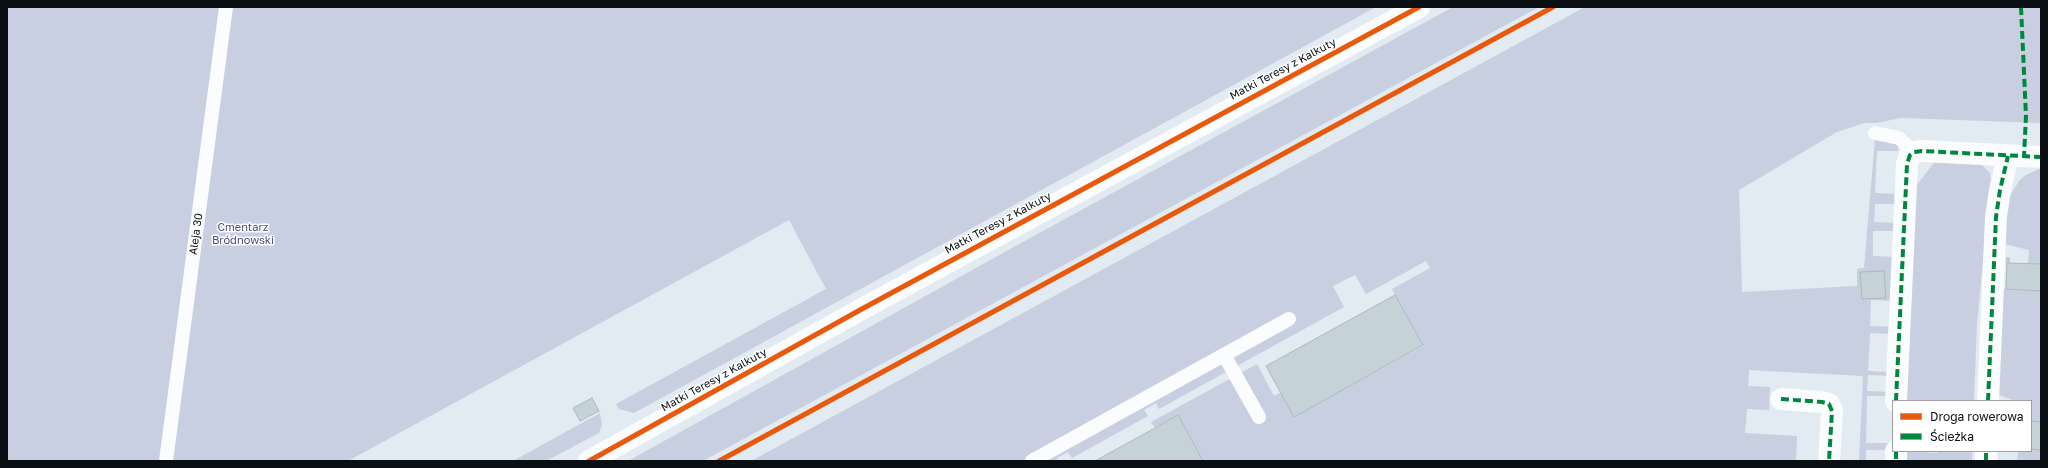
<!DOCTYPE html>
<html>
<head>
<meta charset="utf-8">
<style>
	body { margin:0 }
	#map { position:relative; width:2048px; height:468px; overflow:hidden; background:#e1ebf1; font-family:"Golos Text",sans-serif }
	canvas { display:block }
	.frame { position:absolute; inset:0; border:8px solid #0a0f13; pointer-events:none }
	.legend { position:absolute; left:1892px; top:400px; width:140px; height:52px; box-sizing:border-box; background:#fff; border:1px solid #9d9fa1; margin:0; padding:5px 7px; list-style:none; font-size:12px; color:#0a0f13 }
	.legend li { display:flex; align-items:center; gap:8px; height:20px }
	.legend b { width:20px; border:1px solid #9d9fa1 }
</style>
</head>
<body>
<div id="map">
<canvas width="2048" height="468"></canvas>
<div class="frame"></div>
<ul class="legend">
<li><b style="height:5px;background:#e8590c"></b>Droga rowerowa</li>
<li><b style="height:5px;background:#00873e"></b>Ścieżka</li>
</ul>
</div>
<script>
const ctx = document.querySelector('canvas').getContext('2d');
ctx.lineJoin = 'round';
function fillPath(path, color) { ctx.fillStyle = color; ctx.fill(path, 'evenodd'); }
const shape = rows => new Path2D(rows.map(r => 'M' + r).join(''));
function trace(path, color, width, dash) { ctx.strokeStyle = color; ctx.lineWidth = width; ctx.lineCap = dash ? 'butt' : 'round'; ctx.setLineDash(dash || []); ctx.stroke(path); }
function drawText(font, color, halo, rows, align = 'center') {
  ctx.font = font + ' "Golos Text",sans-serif'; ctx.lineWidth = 3; ctx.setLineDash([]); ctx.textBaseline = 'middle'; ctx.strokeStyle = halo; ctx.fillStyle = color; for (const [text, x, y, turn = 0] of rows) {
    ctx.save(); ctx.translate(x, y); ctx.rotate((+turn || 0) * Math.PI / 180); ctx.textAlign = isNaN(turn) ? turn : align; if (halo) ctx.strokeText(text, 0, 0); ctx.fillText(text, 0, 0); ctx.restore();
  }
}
const green = shape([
	[7,7,1376,7,634,413,619,409,616,404,826,289,789,220,348,461,7,461],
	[1453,7,1539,7,703,461,628,461,1021,243],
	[1585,7,2041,7,2041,123,1901,118,1876,123,1864,123,1837,132,1739,190,1742,292,1857,286,1857,269,1864,268,1875,139,1898,143,1898,151,1877,151,1875,193,1896,194,1895,204,1875,204,1874,222,1897,223,1897,231,1873,231,1873,256,1896,257,1894,301,1871,300,1870,326,1893,327,1893,334,1870,333,1868,371,1891,372,1891,376,1868,375,1867,391,1891,392,1891,396,1867,396,1866,443,1889,443,1889,450,1866,450,1866,461,1859,461,1863,376,1749,370,1748,386,1770,387,1769,410,1747,409,1745,433,1797,436,1796,461,1203,461,1178,415,1155,428,1151,422,1257,364,1274,396,1281,392,1294,417,1423,346,1392,289,1430,268,1426,261,1366,294,1355,275,1333,286,1344,307,1159,409,1156,403,1144,410,1148,416,1072,458,1068,452,1057,458,1058,461,751,461],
	[1936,160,1981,164,1990,173,1991,180,1977,323,1974,401,1903,401,1913,190],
	[2041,168,2041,264,2028,263,2029,250,2004,244,2008,199,2019,181,2026,175],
	[2002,289,2041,291,2041,422,2031,421,2031,401,2015,401,1997,394],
	[600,413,602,425,599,433,546,461,513,461],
	[2031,449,2041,450,2041,461,2017,461,2018,451,2031,451],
	[1902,451,1938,453,1938,451,1972,451,1972,461,1902,461]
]);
const building = shape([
	[2007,258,2009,258,2009,263,2041,264,2041,291,2006,289,2007,258],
	[1884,271,1886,298,1862,299,1860,272,1884,271],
	[1395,295,1423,345,1294,417,1266,366,1395,295],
	[592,398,599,411,580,421,573,408,592,398],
	[1178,415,1203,461,1095,461,1155,428,1178,415],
	[2031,421,2041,422,2041,450,2031,449,2031,421]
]);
const lane = shape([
	[1875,133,1899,138,1914,152],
	[1224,355,1259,417],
	[166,461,226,7],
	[1032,461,1289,319]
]);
const street = shape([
	[1781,399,1822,402,1829,404,1832,411,1829,461],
	[1896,401,1907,164,1910,155,1914,152,1922,151,2041,157],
	[1988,401,1996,217,2000,190,2008,156],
	[1896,451,1896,461],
	[1986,461,1986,451]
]);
const secondary = shape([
	[589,461,860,310,1419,7]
]);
const quiet = shape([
	[2021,7,2026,116,2024,156],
	[1781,399,1822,402,1829,404,1832,411,1829,461],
	[1896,401,1907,164,1910,155,1914,152,1922,151,2041,157],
	[1988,401,1996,217,2000,190,2008,156],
	[1896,451,1896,461],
	[1986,461,1986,451]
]);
const cycleway = shape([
	[589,461,860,310,1419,7],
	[719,461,1553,7]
]);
const streetNames = [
	["Matki Teresy z Kalkuty",1283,69,-28],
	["Matki Teresy z Kalkuty",998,223,-28],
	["Aleja 30",196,234,-82],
	["Matki Teresy z Kalkuty",714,380,-29]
];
const parkNames = [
	["Cmentarz",243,228],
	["Bródnowski",243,241]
];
fillPath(green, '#c7cfe0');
fillPath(building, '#c5d3d8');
trace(building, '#afb7bb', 1);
trace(lane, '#fafcfd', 14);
trace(street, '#fafcfd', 22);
trace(secondary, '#fafcfd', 22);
trace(quiet, '#00873e', 4, [8, 4]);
trace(cycleway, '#e8590c', 5);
drawText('11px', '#0a0f13', '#fff', streetNames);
drawText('11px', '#464e82', '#fff', parkNames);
</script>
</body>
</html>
